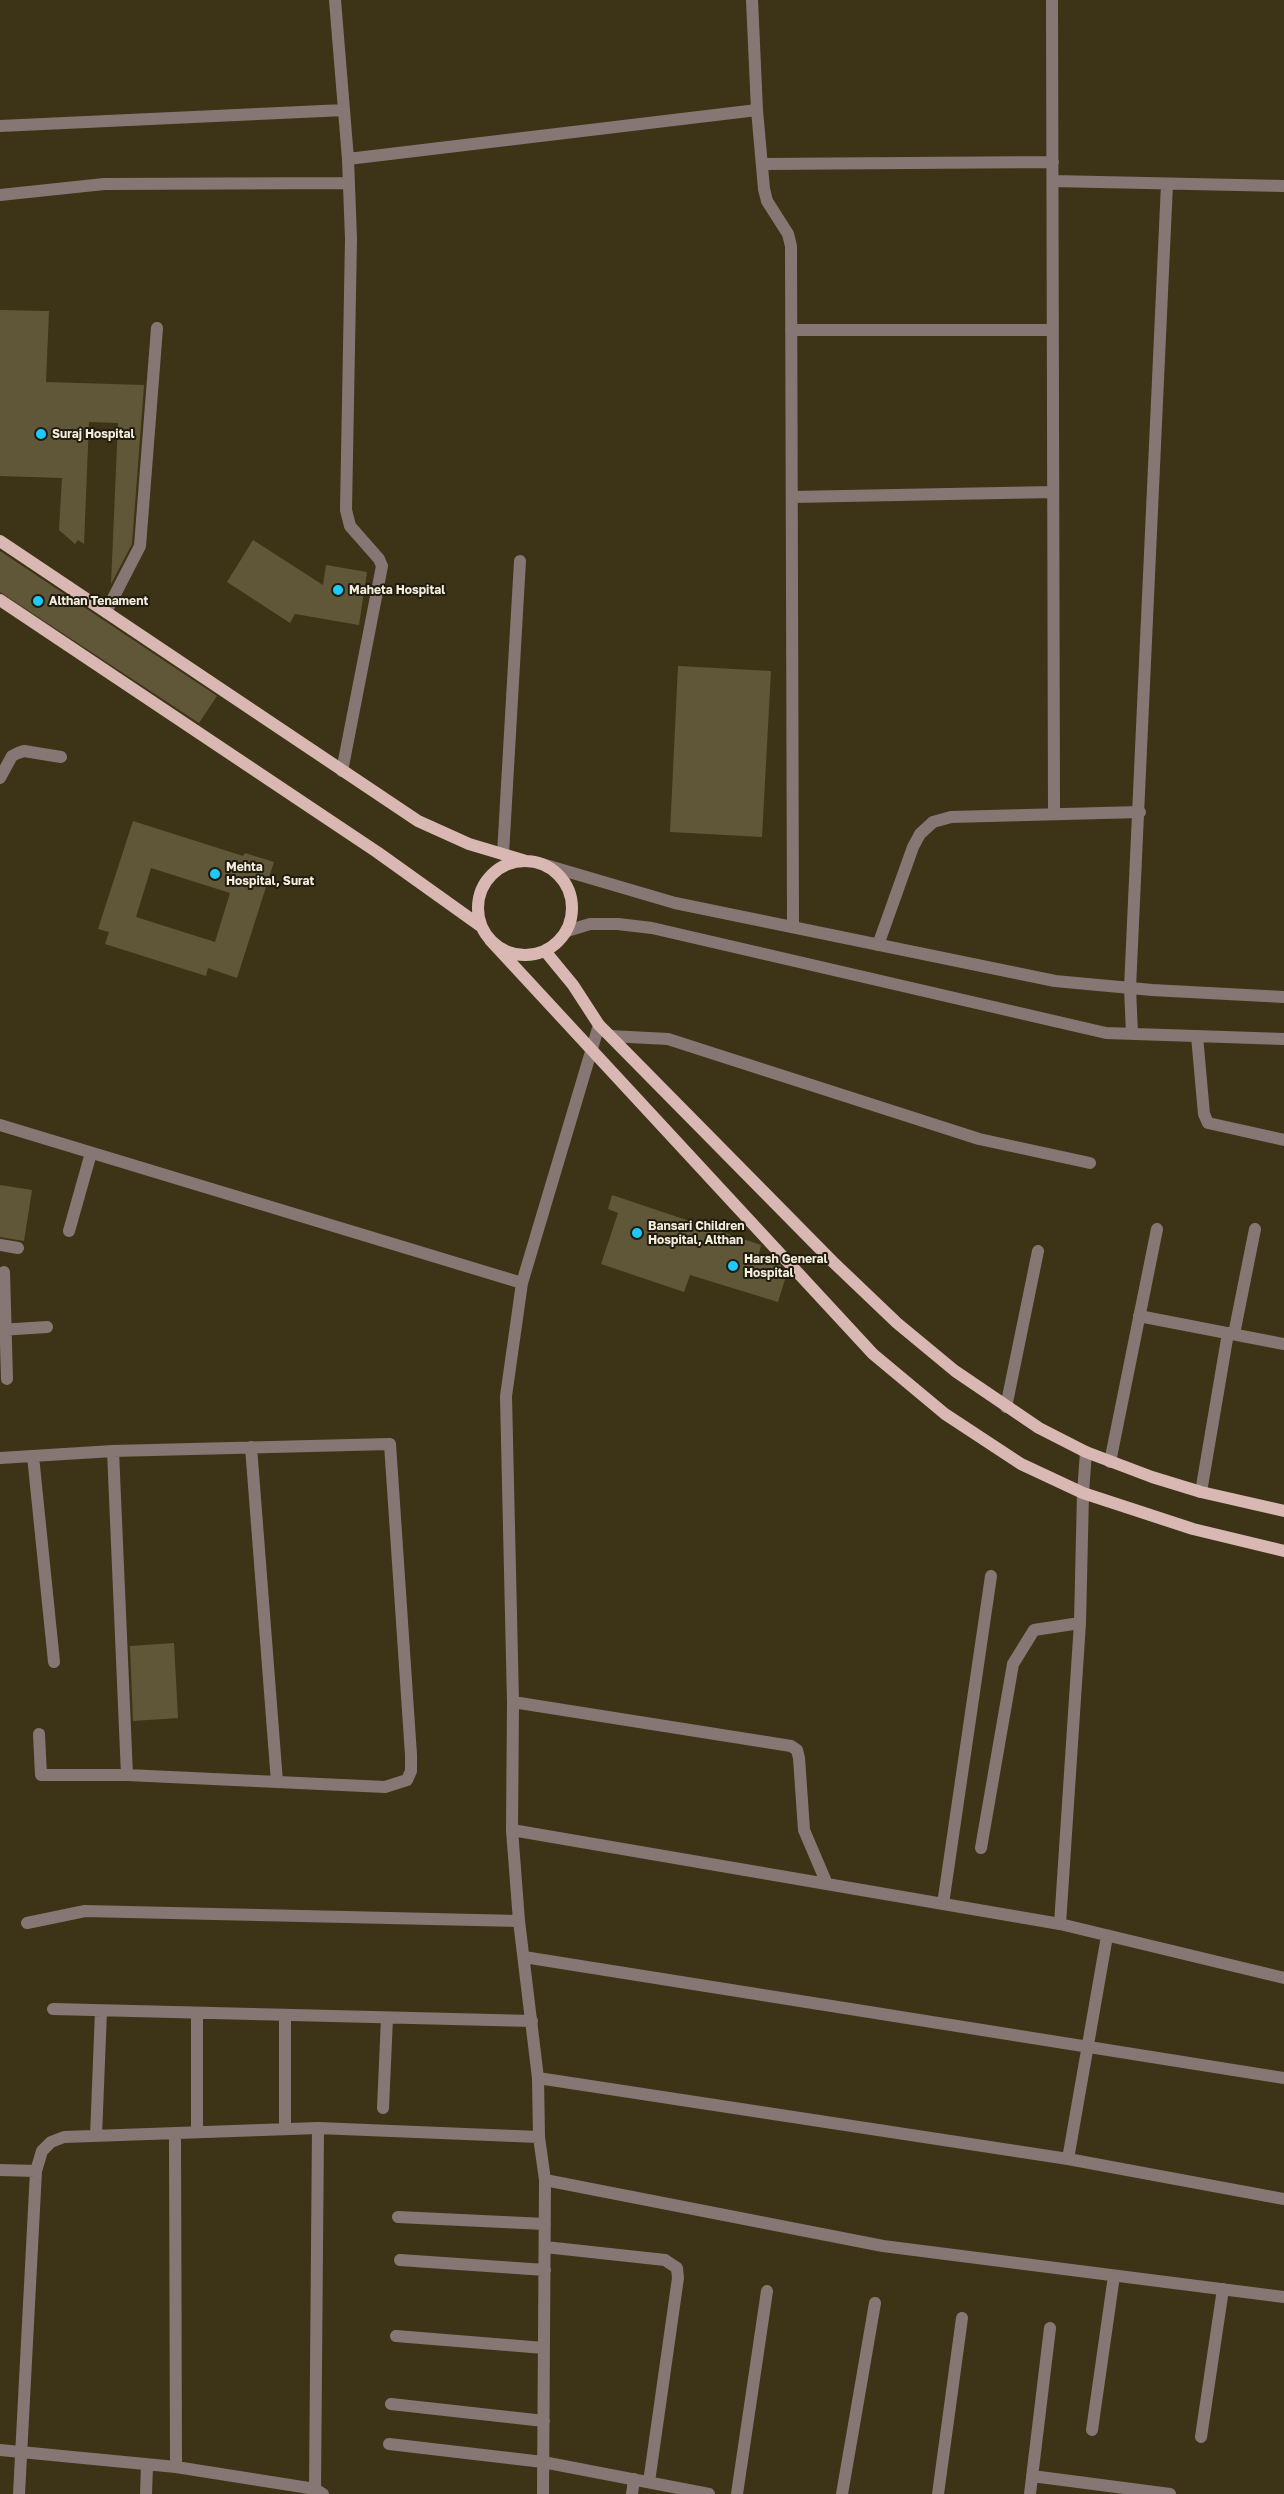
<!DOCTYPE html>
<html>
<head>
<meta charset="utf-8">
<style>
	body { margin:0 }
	canvas { display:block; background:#3d3317 }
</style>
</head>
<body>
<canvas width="1284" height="2494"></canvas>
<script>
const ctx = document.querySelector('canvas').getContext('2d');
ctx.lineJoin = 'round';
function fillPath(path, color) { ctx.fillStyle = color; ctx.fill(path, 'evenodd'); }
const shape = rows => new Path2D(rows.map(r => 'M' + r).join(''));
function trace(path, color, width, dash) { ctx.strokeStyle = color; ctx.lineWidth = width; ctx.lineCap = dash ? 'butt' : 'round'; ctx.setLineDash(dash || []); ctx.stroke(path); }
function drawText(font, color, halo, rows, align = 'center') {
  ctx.font = font + ' "Golos Text",sans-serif'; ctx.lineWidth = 4; ctx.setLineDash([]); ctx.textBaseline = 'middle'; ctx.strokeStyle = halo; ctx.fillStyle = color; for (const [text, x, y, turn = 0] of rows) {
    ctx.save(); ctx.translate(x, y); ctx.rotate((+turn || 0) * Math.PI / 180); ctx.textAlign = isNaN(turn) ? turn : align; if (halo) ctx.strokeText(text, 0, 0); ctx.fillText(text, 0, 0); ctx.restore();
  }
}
const building = shape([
	[0,310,49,311,46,382,144,385,132,544,111,584,118,423,89,422,84,544,78,540,75,544,59,530,62,478,0,476],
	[253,540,323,585,326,565,367,572,359,625,295,614,290,623,227,582],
	[0,551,217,696,199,723,0,592],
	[678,666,771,671,762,837,670,832],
	[133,821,243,856,245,853,274,862,237,978,208,968,206,976,105,944,109,932,98,929],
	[151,868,230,893,215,942,136,917],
	[0,1185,32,1190,24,1241,0,1237],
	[612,1195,761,1245,758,1258,779,1264,787,1273,778,1302,690,1275,684,1292,601,1264,618,1213,608,1209],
	[174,1643,178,1718,133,1721,130,1646]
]);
const minor = shape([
	[335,0,348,159,351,239,346,510,350,526,379,559,382,566,342,771],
	[752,0,757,110,764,189,767,201,788,234,791,246,793,927],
	[1052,0,1054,814],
	[0,126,344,110],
	[348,159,757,110],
	[762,164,1053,162],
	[1053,181,1284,186],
	[0,195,104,184,349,183],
	[791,330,1053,330],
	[792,497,1053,492],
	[106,612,140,546,157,328],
	[0,778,12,756,18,753,24,751,61,757],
	[503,854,520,561],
	[542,864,675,903,1055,981,1152,990,1284,997],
	[567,931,590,924,618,924,652,928,1106,1033,1284,1039],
	[878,945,913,847,920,834,933,822,951,817,1140,812],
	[1132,1034,1130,988,1167,184],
	[610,1036,668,1039,979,1139,1090,1163],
	[1197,1036,1204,1114,1208,1123,1284,1140],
	[0,1125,522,1283],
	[69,1231,91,1153],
	[0,1245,18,1248],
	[4,1272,7,1379],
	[1139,1316,1284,1344],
	[0,1330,47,1327],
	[1234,1334,1255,1229],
	[1006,1407,1038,1251],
	[251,1447,277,1782],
	[113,1451,127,1775],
	[33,1456,54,1662],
	[0,1458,113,1451,390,1444,411,1755,411,1771,407,1780,385,1787,127,1775,41,1775,39,1734],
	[1110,1462,1157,1229],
	[1201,1492,1228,1333],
	[513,1702,791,1746,797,1750,799,1758,804,1830,827,1884],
	[512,1830,1060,1924,1284,1978],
	[981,1848,1013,1664,1034,1630,1080,1623],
	[943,1904,991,1576],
	[27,1923,85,1911,519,1921],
	[1060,1924,1080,1623,1083,1493,1086,1452],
	[524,1957,1284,2078],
	[53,2009,532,2021],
	[538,2078,1068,2159,1284,2199],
	[383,2108,387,2018],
	[285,2129,285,2015],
	[197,2132,197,2013],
	[175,2133,176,2467],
	[96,2136,101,2011],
	[1068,2159,1107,1936],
	[0,2170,36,2171],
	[545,2180,883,2246,1284,2297],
	[398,2217,545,2224],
	[545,2247,665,2260,677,2268,678,2278,649,2482],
	[400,2260,545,2270],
	[396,2336,544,2348],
	[391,2404,544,2421],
	[1092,2430,1114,2276],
	[1201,2437,1223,2289],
	[389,2444,543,2462,709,2494],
	[0,2450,176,2467,315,2489,323,2494],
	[1032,2476,1170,2494],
	[315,2489,318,2128],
	[19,2494,36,2171,42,2151,51,2142,64,2137,318,2128,539,2137],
	[146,2494,147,2466],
	[543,2494,545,2180,539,2137,538,2078,519,1921,512,1830,513,1702,506,1396,522,1283,599,1025],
	[632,2494,634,2479],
	[737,2494,767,2291],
	[842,2494,875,2303],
	[938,2494,962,2318],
	[1030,2494,1050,2328]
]);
const major = shape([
	[0,541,418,821,469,844,526,861],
	[0,600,377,852,482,927],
	'478 908a47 47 0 1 1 94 0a47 47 0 1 1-94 0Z',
	[490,940,873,1354,945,1414,1021,1464,1083,1493,1193,1529,1284,1551],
	[545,951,573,985,599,1025,610,1036,832,1261,897,1323,955,1371,1039,1428,1086,1452,1152,1477,1201,1492,1284,1511]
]);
const markers = [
	[41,434,6,"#1dc9fd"],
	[338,590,6,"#1dc9fd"],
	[38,601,6,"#1dc9fd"],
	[215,874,6,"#1dc9fd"],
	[637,1233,6,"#1dc9fd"],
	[733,1266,6,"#1dc9fd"]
];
const poiNames = [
	["Suraj Hospital",52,434],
	["Maheta Hospital",349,590],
	["Althan Tenament",49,601],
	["Mehta",226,867],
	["Hospital, Surat",226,881],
	["Bansari Children",648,1226],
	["Hospital, Althan",648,1240],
	["Harsh General",744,1259],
	["Hospital",744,1273]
];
fillPath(building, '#605638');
trace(minor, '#877774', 12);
trace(major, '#d9b8b3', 12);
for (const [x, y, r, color] of markers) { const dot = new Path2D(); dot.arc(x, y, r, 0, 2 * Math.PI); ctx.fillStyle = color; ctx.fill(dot); trace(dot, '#201c0f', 2); }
drawText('bold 12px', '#f3eddc', '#201c0f', poiNames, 'left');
</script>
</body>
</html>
